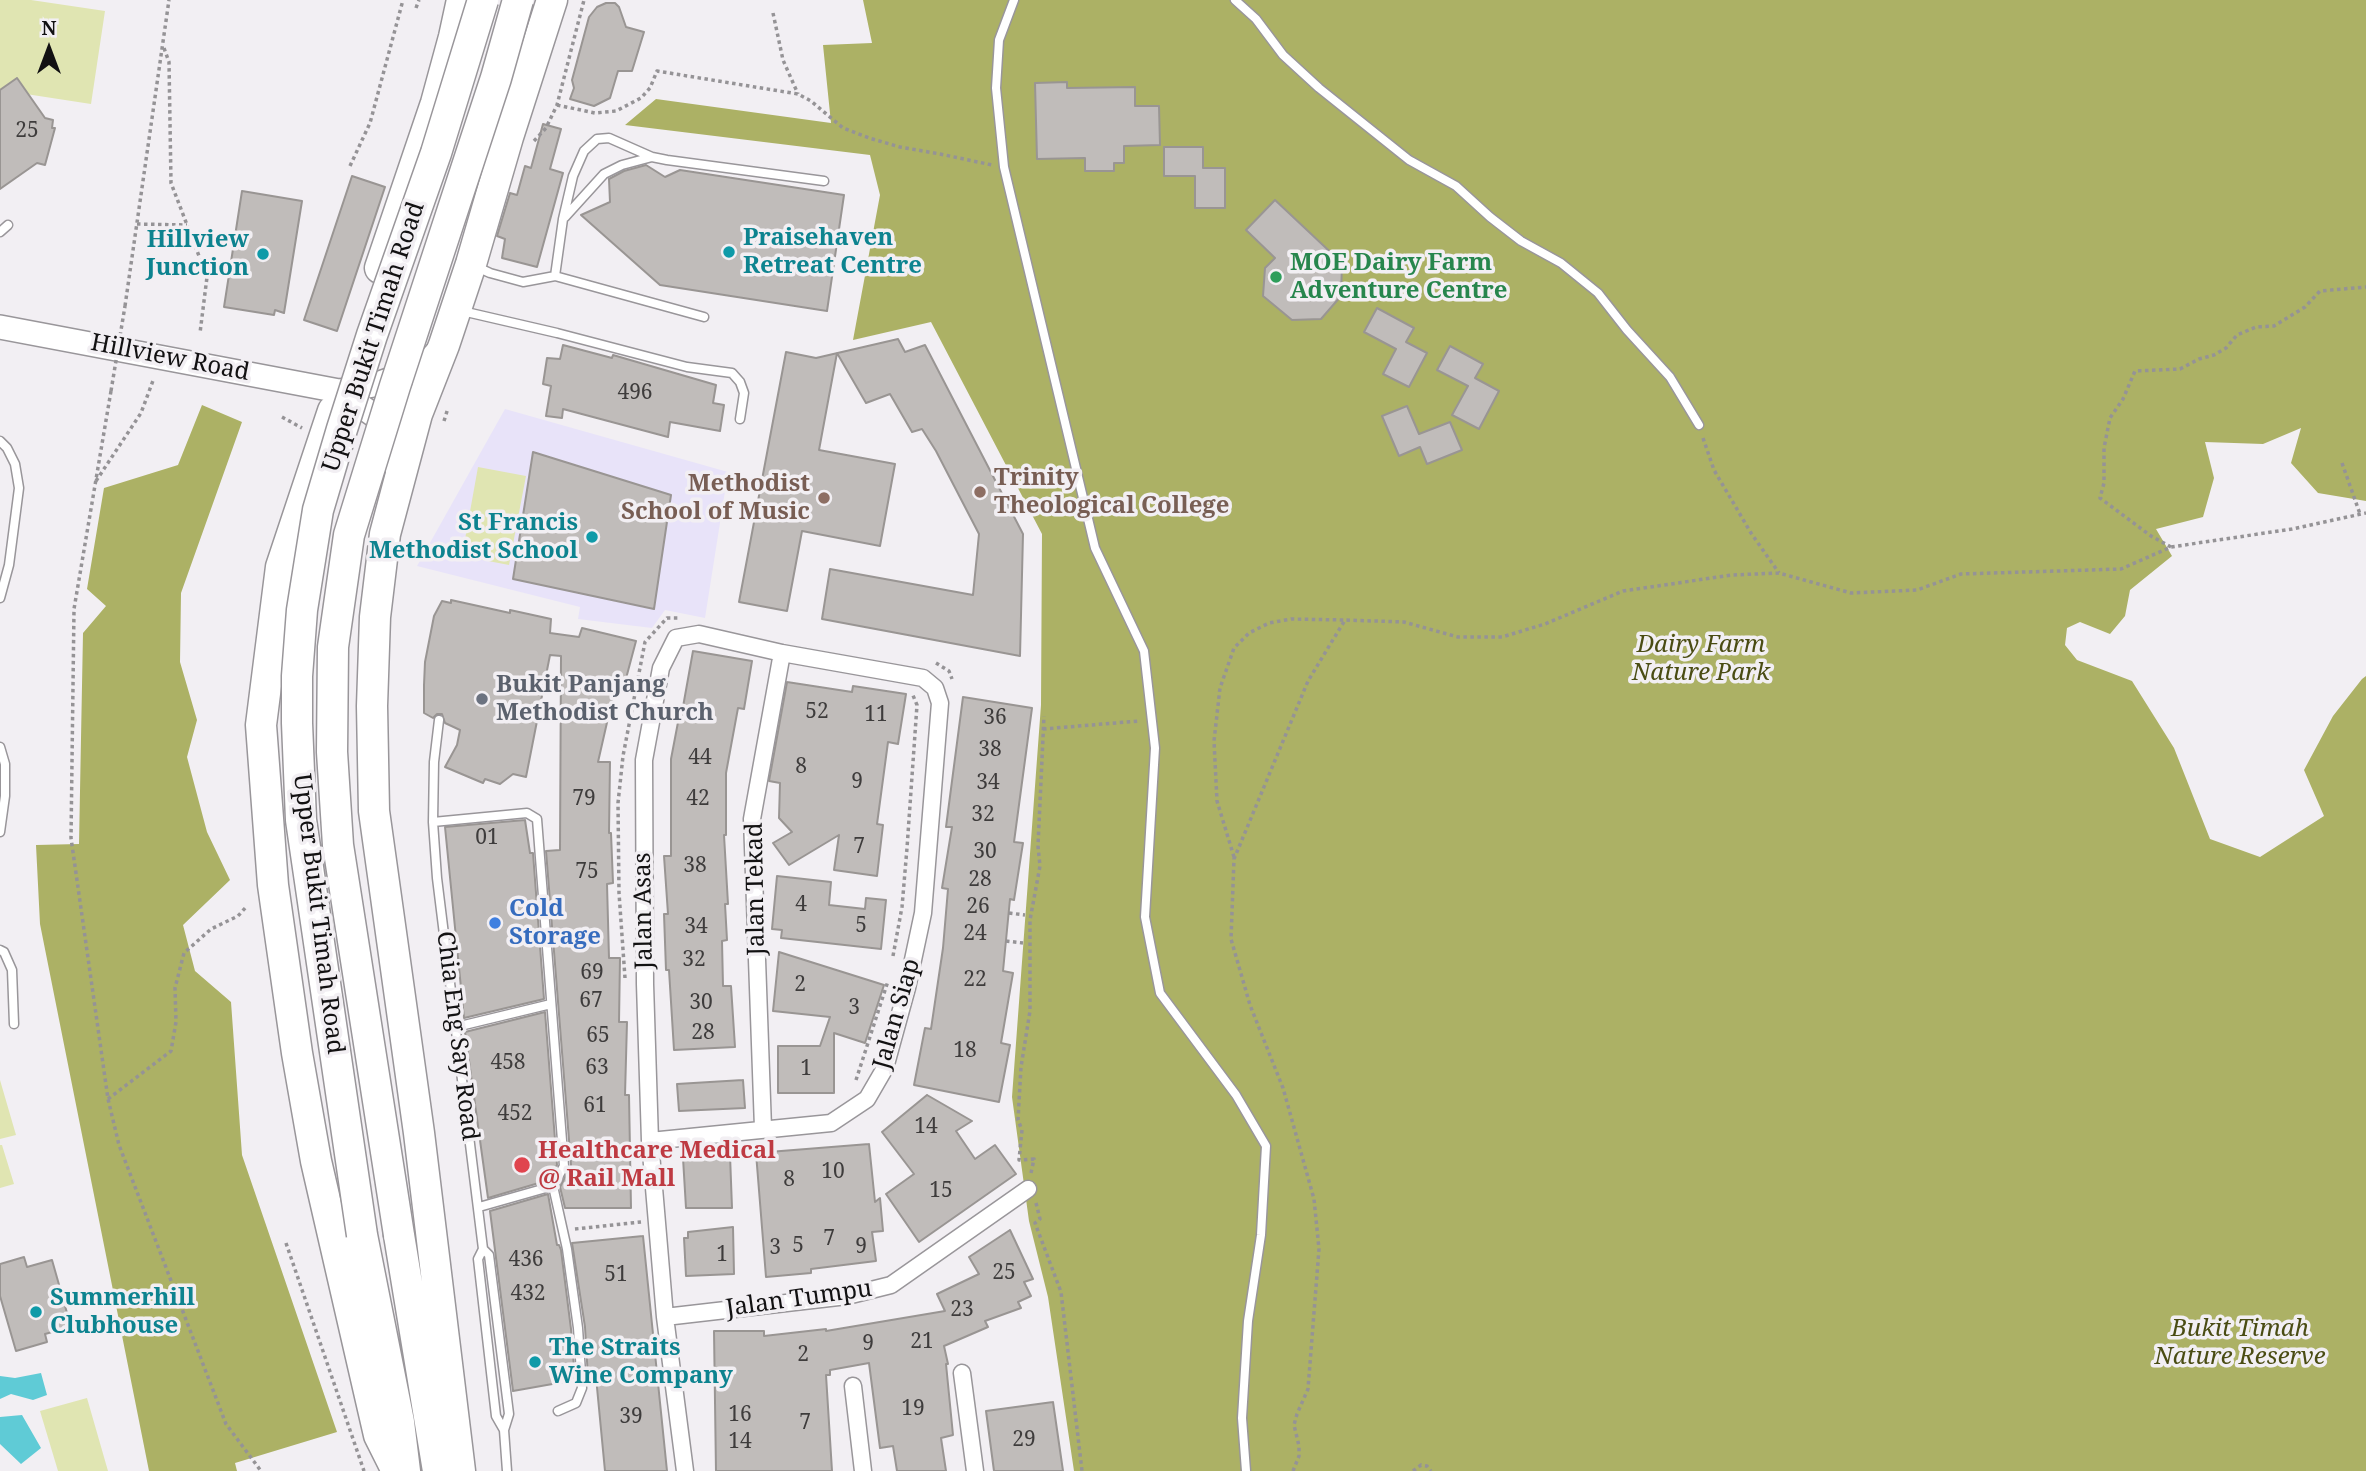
<!DOCTYPE html>
<html>
<head>
<meta charset="utf-8">
<style>
	body { margin:0 }
	#map { position:relative; width:2366px; height:1471px; overflow:hidden; background:#f2eff3; font-family:"Noto Serif",serif }
	canvas { display:block }
	.north { position:absolute; left:14px; top:14px; width:70px; height:70px; -webkit-text-stroke:5px #f2eff3; paint-order:stroke; rotate:0deg; font-size:19px; font-weight:700; line-height:28px; text-align:center; color:#121112 }
	.north::after { content:''; display:block; margin:auto; width:24px; height:32px; background:#121112; clip-path:polygon(50% 0,100% 100%,50% 72%,0 100%) }
</style>
</head>
<body>
<div id="map">
<canvas width="2366" height="1471"></canvas>
<div class="north">N</div>
</div>
<script>
const ctx = document.querySelector('canvas').getContext('2d');
ctx.lineJoin = 'round';
function fillPath(path, color) { ctx.fillStyle = color; ctx.fill(path, 'evenodd'); }
const shape = rows => new Path2D(rows.map(r => 'M' + r).join(''));
function trace(path, color, width, dash) { ctx.strokeStyle = color; ctx.lineWidth = width; ctx.lineCap = dash ? 'butt' : 'round'; ctx.setLineDash(dash || []); ctx.stroke(path); }
function drawText(font, color, halo, rows, align = 'center') {
  ctx.font = font + ' "Noto Serif",serif'; ctx.lineWidth = 7; ctx.setLineDash([]); ctx.textBaseline = 'middle'; ctx.strokeStyle = halo; ctx.fillStyle = color; for (const [text, x, y, turn = 0] of rows) {
    ctx.save(); ctx.translate(x, y); ctx.rotate((+turn || 0) * Math.PI / 180); ctx.textAlign = isNaN(turn) ? turn : align; if (halo) ctx.strokeText(text, 0, 0); ctx.fillText(text, 0, 0); ctx.restore();
  }
}
const education = shape([
	[505,409,728,472,705,618,665,610,652,628,578,619,580,607,417,566]
]);
const green = shape([
	[0,0,31,0,105,11,91,104,0,90],
	[478,467,526,476,509,565,462,556],
	[0,1080,16,1135,0,1139],
	[0,1145,2,1145,14,1184,0,1188],
	[87,1398,108,1471,58,1471,40,1411]
]);
const forest = shape([
	[863,0,2366,0,2366,501,2318,493,2291,463,2301,428,2263,444,2205,442,2214,478,2203,517,2156,529,2172,556,2130,590,2125,616,2110,634,2080,622,2067,628,2065,645,2077,660,2132,681,2174,748,2210,839,2260,857,2324,816,2304,770,2333,716,2362,679,2366,676,2366,1471,1074,1471,1048,1297,1029,1221,1012,1097,1041,705,1042,534,931,322,853,340,880,195,870,155,625,125,656,99,831,123,823,45,872,43],
	[202,405,242,422,181,593,180,662,197,720,187,757,207,832,230,880,183,925,195,971,231,1002,242,1155,337,1432,235,1463,237,1471,149,1471,40,924,36,845,79,844,83,633,106,606,87,589,104,488,178,465]
]);
const water = shape([
	[41,1373,47,1395,33,1400,11,1394,0,1399,0,1376,15,1378],
	[22,1415,41,1448,21,1464,0,1444,0,1417]
]);
const building = shape([
	[606,3,615,3,619,7,626,27,644,32,632,71,618,71,610,98,594,106,570,99,574,88,572,80,589,17,597,7,606,3],
	[17,78,45,118,53,120,52,128,55,128,45,165,37,163,0,189,0,90,17,78],
	[1067,82,1067,88,1135,87,1135,106,1159,106,1160,145,1124,146,1124,163,1114,163,1114,171,1085,171,1085,158,1037,159,1035,83,1067,82],
	[543,124,561,129,550,169,563,173,537,267,502,258,505,239,497,236,510,193,517,195,525,166,531,168,543,124],
	[1164,147,1203,147,1203,168,1225,168,1225,208,1195,208,1195,176,1164,176,1164,147],
	[646,165,665,177,680,170,844,195,827,311,660,285,581,215,610,202,609,179,624,171,646,165],
	[352,176,385,187,337,331,304,320,352,176],
	[242,191,302,201,284,313,275,310,274,315,224,307,242,191],
	[1275,200,1342,263,1341,296,1321,319,1292,320,1263,296,1265,268,1275,258,1246,230,1275,200],
	[1377,308,1414,328,1406,342,1427,353,1409,387,1383,374,1396,349,1364,332,1377,308],
	[898,339,905,352,925,345,1023,534,1020,656,822,619,830,569,973,595,979,534,936,451,922,429,912,432,890,394,866,403,837,353,819,450,895,464,880,546,802,531,787,611,739,602,786,352,816,358,898,339],
	[563,345,612,358,613,355,716,385,713,403,724,405,720,431,670,422,668,437,563,409,562,418,546,416,551,386,543,384,547,358,560,359,563,345],
	[1450,346,1483,364,1475,378,1499,391,1479,429,1452,415,1468,386,1437,370,1450,346],
	[1407,406,1419,434,1450,422,1462,450,1427,464,1420,447,1399,456,1382,416,1407,406],
	[533,452,671,495,654,609,513,579,533,452],
	[451,600,510,613,510,610,551,619,550,633,579,637,582,628,636,641,624,686,616,683,598,762,610,762,609,833,611,833,613,883,607,884,609,958,620,958,619,1022,627,1022,625,1095,629,1095,631,1208,565,1208,560,1187,571,1165,546,851,560,850,561,656,550,655,526,777,513,774,500,784,485,779,483,783,445,767,457,745,460,730,445,723,442,714,437,714,433,718,424,713,424,685,425,662,434,616,442,601,451,603,451,600],
	[693,651,752,661,744,709,738,708,726,773,726,835,724,835,728,904,725,904,727,940,722,941,723,986,731,986,735,1047,674,1050,669,970,666,970,664,914,668,914,664,856,671,856,671,759,679,717,681,718,693,651],
	[787,682,852,692,853,686,906,694,898,744,888,742,877,824,883,825,877,876,834,870,839,835,789,865,773,843,792,832,779,818,780,783,769,781,787,682],
	[963,697,1032,708,1014,842,1023,843,1014,900,1010,899,1003,971,1013,973,1001,1043,1010,1045,999,1102,914,1085,925,1028,931,1029,943,948,948,889,942,888,952,827,946,827,963,697],
	[525,820,530,853,533,853,544,999,464,1018,445,827,525,820],
	[777,876,831,882,829,905,865,909,866,898,886,900,881,949,781,938,782,930,772,929,777,876],
	[779,952,884,985,865,1043,834,1033,834,1093,778,1093,778,1046,820,1046,830,1017,773,1011,779,952],
	[545,1012,557,1165,549,1180,488,1198,465,1032,545,1012],
	[743,1080,745,1108,679,1111,677,1084,743,1080],
	[927,1095,972,1121,956,1131,975,1159,995,1145,1016,1174,919,1242,886,1194,914,1174,882,1132,927,1095],
	[869,1144,875,1202,880,1198,883,1231,872,1232,876,1261,811,1269,811,1273,766,1277,756,1153,869,1144],
	[730,1155,732,1208,686,1208,683,1158,730,1155],
	[548,1194,557,1245,559,1245,561,1250,571,1329,575,1380,513,1391,490,1211,548,1194],
	[733,1227,734,1274,686,1276,684,1238,688,1238,688,1232,733,1227],
	[1010,1230,1033,1279,1024,1282,1031,1296,1018,1302,1021,1308,985,1321,988,1327,944,1346,948,1364,946,1364,953,1435,941,1438,946,1471,897,1471,893,1446,880,1448,869,1363,830,1370,830,1375,826,1375,832,1471,716,1471,714,1331,764,1331,764,1336,826,1329,826,1331,945,1311,937,1294,979,1274,969,1257,1010,1230],
	[643,1236,667,1471,605,1471,596,1377,588,1378,585,1327,572,1243,643,1236],
	[24,1257,27,1267,52,1260,71,1327,45,1334,47,1342,16,1351,0,1296,0,1264,24,1257],
	[1053,1402,1063,1471,994,1471,986,1411,1053,1402]
]);
const path = shape([
	[416,8,419,0],
	[773,13,783,60,798,94],
	[164,48,169,62,171,183,207,277,200,333],
	[557,105,595,113,616,111,641,98,650,88,657,71,798,94,811,101,843,128,869,138,900,147,940,154,992,165],
	[534,141,546,128,557,105,584,0],
	[350,166,370,123,403,0],
	[137,224,187,225],
	[125,306,169,0],
	[111,391,74,609,71,838,108,1099,119,1145,226,1424,261,1471],
	[282,417,302,428],
	[444,421,448,408],
	[1703,438,1714,470,1751,533,1779,573],
	[2342,463,2360,514],
	[96,481,141,413,154,378],
	[2171,547,2151,536,2100,498,2104,483,2104,448,2110,418,2123,399,2135,371,2180,369,2199,359,2214,355,2226,348,2237,335,2256,327,2274,326,2305,307,2320,291,2366,287],
	[936,663,949,671,952,679],
	[1043,729,1139,721],
	[1234,857,1217,801,1214,741,1220,688,1234,648,1249,633,1269,623,1291,619,1345,620],
	[1009,913,1025,915],
	[1006,941,1023,943],
	[893,956,902,907,907,848,917,705,912,693],
	[625,978,619,893,618,803,623,756,645,642,667,618,680,618],
	[856,1080,888,981],
	[108,1099,171,1051,176,1022,175,988,184,953,211,929,238,916,247,906],
	[1031,1173,1034,1159,1019,1160,1022,1130,1018,1120,1021,1067,1030,1011,1030,920,1040,866,1038,846,1044,716],
	[1036,1203,1040,1219,1035,1223,1061,1292,1082,1471],
	[575,1229,641,1222],
	[286,1243,364,1471],
	[1293,1471,1299,1456,1299,1446,1294,1425,1297,1414,1308,1389,1319,1249,1314,1199,1283,1088,1250,1005,1231,939,1234,859,1308,681,1345,620,1404,622,1458,637,1502,637,1545,624,1623,591,1732,575,1779,573,1851,593,1917,590,1961,574,2121,569,2171,547,2292,529,2366,513],
	[1413,1471,1421,1465,1427,1466,1431,1471]
]);
const lane = shape([
	[1014,0,999,40,996,88,1004,167,1095,548,1144,651,1155,748,1145,917,1160,993,1236,1095,1266,1146,1261,1235,1248,1321,1242,1418,1246,1471],
	[1235,0,1256,19,1283,55,1319,88,1409,160,1456,186,1490,217,1521,241,1561,263,1598,293,1627,330,1670,377,1699,425],
	[565,217,604,174,622,165,652,157],
	[0,232,8,225],
	[477,267,490,273,523,282,555,276,704,317],
	[555,276,563,219,573,176,584,151,597,139,609,138,652,157,667,160,824,181],
	[462,311,557,333,687,367,732,373,740,382,744,393,740,419],
	[0,441,7,448,15,464,19,488,9,565,0,598],
	[439,720,434,762,433,822,437,878,483,1249,489,1255,509,1414,504,1430,507,1471],
	[0,747,5,764,5,796,0,832],
	[433,822,527,813,537,819,564,1166,553,1186,479,1207],
	[0,950,4,952,12,970,14,1024],
	[456,1027,551,1004],
	[553,1186,567,1249,578,1328,582,1388,576,1403,558,1411],
	[483,1249,478,1259,496,1416,504,1430]
]);
const street = shape([
	[763,1128,752,819,782,653],
	[650,1141,831,1123,867,1099,885,1068,907,988,923,913,940,703,935,688,923,678,782,653,699,634,676,638,661,668,644,760,645,984,650,1141,665,1317,685,1471],
	[665,1317,847,1296,891,1285,1028,1189],
	[962,1373,975,1471],
	[853,1386,863,1471]
]);
const secondary = shape([
	[0,327,339,391,374,385,422,368,441,348],
	[339,391,378,418,394,443,398,475]
]);
const highway = shape([
	[380,268,436,103,454,37,462,0],
	[333,411,281,567,261,725,273,885,297,1053,316,1161,379,1435,397,1471],
	[362,1235,399,1422,405,1471],
	[399,1235,438,1471],
	[460,1471,419,1133,374,811,372,706,375,617,385,534,417,414,444,345,471,264,508,137,552,0]
]);
const pathBridge = shape([
	[111,391,125,306]
]);
const highwayBridge = shape([
	[362,1235,301,820,297,723,297,676,302,610,318,510,342,429,372,335,436,153,483,0],
	[399,1235,338,845,332,752,333,647,349,535,395,386,496,78,518,0]
]);
const markers = [
	[729,252,7,"#0f9aa8"],
	[263,254,7,"#0f9aa8"],
	[1276,277,7,"#2e9e5b"],
	[980,492,7,"#8d6e63"],
	[824,498,7,"#8d6e63"],
	[592,537,7,"#0f9aa8"],
	[482,699,7,"#6b7280"],
	[495,923,7,"#3f7fe0"],
	[522,1165,9,"#e0444e"],
	[36,1312,7,"#0f9aa8"],
	[535,1362,7,"#0f9aa8"]
];
const numberNames = [
	["25",27,131],
	["496",635,393],
	["52",817,712],
	["11",876,715],
	["36",995,718],
	["38",990,750],
	["44",700,758],
	["8",801,767],
	["9",857,782],
	["34",988,783],
	["79",584,799],
	["42",698,799],
	["32",983,815],
	["01",487,838],
	["7",859,847],
	["30",985,852],
	["38",695,866],
	["75",587,872],
	["28",980,880],
	["4",801,905],
	["26",978,907],
	["5",861,926],
	["34",696,927],
	["24",975,934],
	["32",694,960],
	["69",592,973],
	["22",975,980],
	["2",800,985],
	["67",591,1001],
	["30",701,1003],
	["3",854,1008],
	["28",703,1033],
	["65",598,1036],
	["18",965,1051],
	["458",508,1063],
	["63",597,1068],
	["1",806,1069],
	["61",595,1106],
	["452",515,1114],
	["14",926,1127],
	["10",833,1172],
	["8",789,1180],
	["15",941,1191],
	["7",829,1239],
	["5",798,1246],
	["9",861,1247],
	["3",775,1248],
	["1",722,1255],
	["436",526,1260],
	["25",1004,1273],
	["51",616,1275],
	["432",528,1294],
	["23",962,1310],
	["21",922,1342],
	["9",868,1344],
	["2",803,1355],
	["19",913,1409],
	["16",740,1415],
	["39",631,1417],
	["7",805,1423],
	["29",1024,1440],
	["14",740,1442]
];
const cultureNames = [
	["Praisehaven",743,238],
	["Retreat Centre",743,266],
	["Hillview",249,240,"right"],
	["Junction",249,268,"right"],
	["St Francis",578,523,"right"],
	["Methodist School",578,551,"right"],
	["Summerhill",50,1298],
	["Clubhouse",50,1326],
	["The Straits",549,1348],
	["Wine Company",549,1376]
];
const leisureNames = [
	["MOE Dairy Farm",1290,263],
	["Adventure Centre",1290,291]
];
const streetNames = [
	["Upper Bukit Timah Road",374,337,-72],
	["Hillview Road",170,358,11],
	["Jalan Tekad",756,889,-91],
	["Jalan Asas",644,911,-91],
	["Upper Bukit Timah Road",318,914,83],
	["Jalan Siap",897,1014,-74],
	["Chia Eng Say Road",457,1036,83],
	["Jalan Tumpu",799,1299,-8]
];
const educationNames = [
	["Trinity",994,478],
	["Theological College",994,506],
	["Methodist",810,484,"right"],
	["School of Music",810,512,"right"]
];
const parkNames = [
	["Dairy Farm",1701,645],
	["Nature Park",1701,673],
	["Bukit Timah",2240,1329],
	["Nature Reserve",2240,1357]
];
const worshipNames = [
	["Bukit Panjang",496,685],
	["Methodist Church",496,713]
];
const shopNames = [
	["Cold",509,909],
	["Storage",509,937]
];
const healthNames = [
	["Healthcare Medical",538,1151],
	["@ Rail Mall",538,1179]
];
fillPath(education, '#e8e3f9');
fillPath(green, '#e0e5b2');
fillPath(forest, '#acb165');
fillPath(water, '#5fcbd6');
fillPath(building, '#c0bcba');
trace(building, '#999593', 2);
trace(lane, '#99969a', 11);
trace(street, '#99969a', 19);
trace(secondary, '#99969a', 26);
trace(highway, '#99969a', 33);
trace(path, '#959396', 3.5, [3.5, 3.5]);
trace(lane, '#fff', 8);
trace(street, '#fff', 16);
trace(secondary, '#fff', 23);
trace(highway, '#fff', 30);
trace(highwayBridge, '#99969a', 33, []);
trace(pathBridge, '#959396', 3.5, [3.5, 3.5]);
trace(highwayBridge, '#fff', 30);
for (const [x, y, r, color] of markers) { const dot = new Path2D(); dot.arc(x, y, r, 0, 2 * Math.PI); ctx.fillStyle = color; ctx.fill(dot); trace(dot, '#f2eff3', 2.5); }
drawText('21px', '#3e3c3c', null, numberNames);
drawText('bold 24px', '#0d838f', '#f2eff3', cultureNames, 'left');
drawText('bold 24px', '#27864d', '#f2eff3', leisureNames, 'left');
drawText('24px', '#121112', '#f2eff3', streetNames);
drawText('bold 24px', '#785e54', '#f2eff3', educationNames, 'left');
drawText('italic 24px', '#4a4c13', '#f2eff3', parkNames);
drawText('bold 24px', '#5b616d', '#f2eff3', worshipNames, 'left');
drawText('bold 24px', '#366cbe', '#f2eff3', shopNames, 'left');
drawText('bold 24px', '#be3a42', '#f2eff3', healthNames, 'left');
</script>
</body>
</html>
